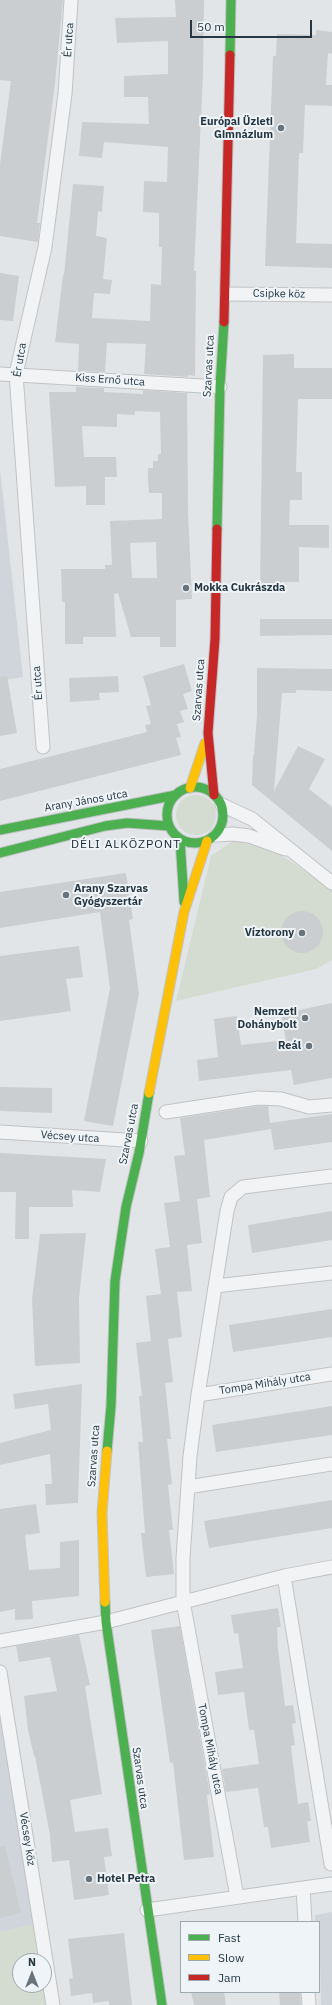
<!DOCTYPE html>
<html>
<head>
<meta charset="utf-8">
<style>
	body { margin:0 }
	#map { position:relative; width:332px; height:2005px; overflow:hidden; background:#e2e5e7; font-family:"IBM Plex Sans",sans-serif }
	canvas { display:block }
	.legend { position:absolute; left:180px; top:1921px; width:140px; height:72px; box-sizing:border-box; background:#eef4f7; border:1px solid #9ea8af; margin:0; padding:5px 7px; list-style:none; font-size:12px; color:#263642 }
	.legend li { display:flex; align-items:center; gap:8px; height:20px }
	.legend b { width:20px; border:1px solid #9ea8af }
	.north { position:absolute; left:12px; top:1953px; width:40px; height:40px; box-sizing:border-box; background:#eef4f7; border:1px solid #9ea8af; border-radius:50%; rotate:0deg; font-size:11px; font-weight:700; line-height:16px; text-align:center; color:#263642 }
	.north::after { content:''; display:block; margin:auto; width:14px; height:18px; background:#68737c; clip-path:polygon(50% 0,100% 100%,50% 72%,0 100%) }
	.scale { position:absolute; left:190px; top:20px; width:122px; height:18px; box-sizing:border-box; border:2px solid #263642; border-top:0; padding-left:5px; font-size:12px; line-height:14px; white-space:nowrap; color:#263642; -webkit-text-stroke:3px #eef4f7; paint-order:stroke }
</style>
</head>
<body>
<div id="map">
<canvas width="332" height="2005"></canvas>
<ul class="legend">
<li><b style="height:5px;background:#4caf50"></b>Fast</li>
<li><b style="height:5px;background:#ffc107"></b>Slow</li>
<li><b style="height:5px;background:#c62828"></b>Jam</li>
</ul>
<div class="north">N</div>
<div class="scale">50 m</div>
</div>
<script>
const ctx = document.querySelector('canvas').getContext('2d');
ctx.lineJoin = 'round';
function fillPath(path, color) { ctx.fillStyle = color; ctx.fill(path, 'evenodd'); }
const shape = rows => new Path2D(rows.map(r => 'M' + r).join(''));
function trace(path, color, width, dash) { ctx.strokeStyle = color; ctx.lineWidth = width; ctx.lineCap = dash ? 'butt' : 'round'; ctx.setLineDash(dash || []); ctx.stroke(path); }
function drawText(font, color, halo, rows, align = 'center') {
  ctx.font = font + ' "IBM Plex Sans",sans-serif'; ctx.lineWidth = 4; ctx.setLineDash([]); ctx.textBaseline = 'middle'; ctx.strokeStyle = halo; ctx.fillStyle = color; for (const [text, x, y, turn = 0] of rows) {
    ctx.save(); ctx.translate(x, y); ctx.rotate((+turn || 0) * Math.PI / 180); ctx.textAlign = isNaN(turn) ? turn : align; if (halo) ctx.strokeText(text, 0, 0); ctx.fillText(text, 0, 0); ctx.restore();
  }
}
const built = shape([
	[0,469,23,677,0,681],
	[0,1672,41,1923,0,1932],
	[332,1912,332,2005,321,2005,319,1922,315,1922,315,1915]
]);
const green = shape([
	'176 815a20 20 0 1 1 40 0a20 20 0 1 1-40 0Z',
	[246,832,332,889,332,960,316,969,176,1001,211,856],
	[41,1923,49,2005,0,2005,0,1932],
	[20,1961,44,1961,44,1985,20,1985]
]);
const building = shape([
	[0,0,63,0,55,84,37,223,40,223,38,242,0,236,0,164,11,81,0,80],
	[175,0,204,0,203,74,194,271,196,271,195,376,188,375,188,377,144,374,146,344,107,343,105,372,78,371,79,344,55,342,63,275,64,275,73,184,104,186,102,212,98,211,96,236,107,238,103,279,112,280,110,294,94,293,92,318,150,321,151,284,161,285,162,247,159,247,159,213,143,212,144,181,167,182,168,147,104,142,102,158,79,156,82,122,149,124,148,97,124,97,124,76,168,74,168,41,117,43,115,18,176,17],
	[316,30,332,32,332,54,328,53,326,85,332,85,332,106,305,105,303,153,299,153,296,243,332,244,332,268,265,266,273,56,276,56,277,34,316,35],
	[0,273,19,276,13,321,0,320],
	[294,354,294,368,332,368,332,399,298,399,296,472,302,472,302,500,290,500,289,525,329,525,329,548,299,547,299,582,281,582,281,592,260,592,263,355],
	[76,387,104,388,104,392,143,394,143,390,187,393,188,512,192,599,176,600,176,647,160,647,160,637,131,637,118,593,114,594,116,637,83,637,83,644,65,644,65,602,62,602,61,569,105,569,105,565,112,565,110,521,162,519,162,493,149,493,148,480,148,468,153,468,153,461,158,461,158,454,161,454,160,412,135,411,135,415,117,414,117,427,82,426,84,457,116,457,117,477,105,477,105,505,86,505,86,486,55,487,49,392,76,392],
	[156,542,157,578,132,578,130,543],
	[260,619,332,619,332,635,260,636],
	[184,664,192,691,183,694,188,709,180,711,184,722,177,724,181,737,176,738,181,755,0,801,0,769,147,732,145,725,151,724,146,706,151,705,143,676],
	[257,668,332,669,332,691,296,690,296,693,282,693,274,791,298,746,325,759,309,789,332,807,332,851,252,785,253,755,254,755,257,715],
	[7,676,17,733,0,736,0,677],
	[118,676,119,692,99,693,100,700,70,702,69,678],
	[126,873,133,919,129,920,139,994,113,1126,84,1121,110,988,100,912,0,928,0,892],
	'281 932a21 21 0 1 1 42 0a21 21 0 1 1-42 0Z',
	[79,946,83,977,66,979,71,1011,0,1021,0,956],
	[332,1003,332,1078,294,1085,291,1070,199,1081,197,1060,218,1057,214,1019,237,1016,241,1045,286,1040,281,1014],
	[0,1087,52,1088,52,1113,0,1111],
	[258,1106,268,1106,270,1123,332,1114,332,1142,274,1150,271,1129,204,1140,210,1197,197,1199,202,1243,187,1245,192,1291,177,1292,182,1337,168,1339,173,1382,165,1383,171,1439,167,1439,172,1484,168,1485,173,1530,169,1530,174,1574,146,1577,141,1533,145,1533,138,1442,143,1442,139,1396,142,1396,136,1343,151,1341,146,1296,161,1294,155,1249,170,1247,164,1203,180,1201,174,1156,185,1155,180,1118],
	[0,1153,106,1159,100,1192,72,1190,73,1207,29,1207,29,1239,15,1239,16,1192,0,1192],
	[332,1211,332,1240,252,1253,248,1225],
	[86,1233,79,1298,80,1363,35,1366,32,1299,40,1234],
	[332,1309,332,1337,233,1352,229,1325],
	[82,1384,78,1503,46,1505,45,1484,52,1484,50,1454,0,1465,0,1443,51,1430,48,1404,15,1409,13,1394],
	[332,1406,332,1435,216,1452,212,1425],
	[332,1500,332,1528,209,1548,204,1521],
	[36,1504,40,1533,25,1535,29,1570,60,1568,60,1542,79,1540,79,1596,32,1601,33,1619,15,1620,15,1609,0,1612,0,1509],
	[278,1608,281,1627,277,1627,278,1649,285,1706,293,1705,296,1723,292,1724,295,1745,291,1746,298,1804,308,1802,311,1821,307,1821,310,1842,271,1848,268,1827,264,1827,258,1788,226,1792,222,1769,259,1764,254,1730,249,1730,244,1692,218,1695,215,1672,243,1668,238,1633,234,1634,231,1615],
	[180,1626,210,1794,207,1795,214,1857,184,1860,173,1762,170,1763,151,1630],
	[79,1635,90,1685,85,1686,102,1794,70,1800,75,1832,108,1828,112,1856,104,1857,109,1895,74,1900,69,1860,52,1862,50,1835,35,1756,34,1756,28,1730,24,1696,57,1691,50,1657,19,1662,16,1646],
	[5,1846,21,1913,0,1918,0,1847],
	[124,1933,132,2005,109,2005,109,2001,93,2003,92,1993,71,1996,69,1979,73,1978,68,1939],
	[191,1992,224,1992,226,2005,194,2005],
	[279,1992,300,1992,301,2005,280,2005]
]);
const street = shape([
	[226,294,332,295],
	[0,374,220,387],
	[43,747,16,374,45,247,65,94,71,0],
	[222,805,252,819,332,883],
	[216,835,233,834,249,836,285,849],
	[166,1112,258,1098,281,1099,309,1107,332,1105],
	[0,1132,141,1141],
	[215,1286,332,1273],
	[198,1395,332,1374],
	[188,1487,332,1464],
	[284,1576,331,1864],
	[0,1641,106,1622,284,1576,332,1567],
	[0,1672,53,2005],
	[303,1888,305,1922],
	[237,1897,183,1601,183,1558,190,1456,198,1395,227,1211,231,1197,243,1187,332,1176],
	[147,1910,332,1884],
	[308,1992,309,2005]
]);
const fast = shape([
	[230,55,231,0],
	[217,529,220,387,224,322],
	'167 815a28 28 0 1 1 56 0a28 28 0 1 1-56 0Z',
	[0,830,176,795],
	[180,839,184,902],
	[0,853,105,826,127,823,169,826],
	[107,1451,111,1406,115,1281,126,1207,139,1153,149,1093],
	[105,1602,106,1622,162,2005]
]);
const slow = shape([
	[190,788,205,743],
	[149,1093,184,912,207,841],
	[105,1602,102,1513,107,1451]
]);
const jam = shape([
	[224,322,230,55],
	[214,795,208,733,215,639,217,529]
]);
const markers = [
	[281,128,4,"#68737c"],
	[186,588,4,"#68737c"],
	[66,895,4,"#68737c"],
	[302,933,4,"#68737c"],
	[305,1018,4,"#68737c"],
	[309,1046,4,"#68737c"],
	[89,1879,4,"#68737c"]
];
const streetNames = [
	["Ér utca",69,40,-86],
	["Csipke köz",279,294,1],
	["Ér utca",20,360,-80],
	["Szarvas utca",209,366,-87],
	["Kiss Ernő utca",110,380,4],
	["Ér utca",38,683,-94],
	["Szarvas utca",199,690,-86],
	["Arany János utca",86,801,-10],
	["Szarvas utca",129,1134,-79],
	["Vécsey utca",70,1137,4],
	["Tompa Mihály utca",265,1384,-9],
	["Szarvas utca",94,1456,-86],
	["Tompa Mihály utca",210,1749,79],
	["Szarvas utca",140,1778,82],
	["Vécsey köz",27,1839,81]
];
const poiNames = [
	["Európai Üzleti",273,122],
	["Gimnázium",273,135],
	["Mokka Cukrászda",194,588,"left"],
	["Arany Szarvas",74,889,"left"],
	["Gyógyszertár",74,902,"left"],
	["Víztorony",294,933],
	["Nemzeti",297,1012],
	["Dohánybolt",297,1025],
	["Reál",301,1046],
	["Hotel Petra",97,1879,"left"]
];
const neighbourhoodNames = [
	["DÉLI ALKÖZPONT",126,845]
];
fillPath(built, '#cfd5db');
fillPath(green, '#d4dcd1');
fillPath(building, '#cbced1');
trace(street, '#c0c3c5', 15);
trace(fast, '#c0c3c5', 11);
trace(slow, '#c0c3c5', 11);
trace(jam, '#c0c3c5', 11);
trace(street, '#f1f3f4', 13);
trace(fast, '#4caf50', 9);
trace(slow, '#ffc107', 9);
trace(jam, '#c62828', 9);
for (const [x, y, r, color] of markers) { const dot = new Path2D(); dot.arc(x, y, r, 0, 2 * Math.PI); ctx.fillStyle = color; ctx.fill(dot); trace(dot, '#eef4f7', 1.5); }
drawText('11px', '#263642', '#eef4f7', streetNames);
drawText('bold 11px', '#263642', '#eef4f7', poiNames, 'right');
ctx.letterSpacing = '1px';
drawText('12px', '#182633', '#eef4f7', neighbourhoodNames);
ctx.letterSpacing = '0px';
</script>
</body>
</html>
